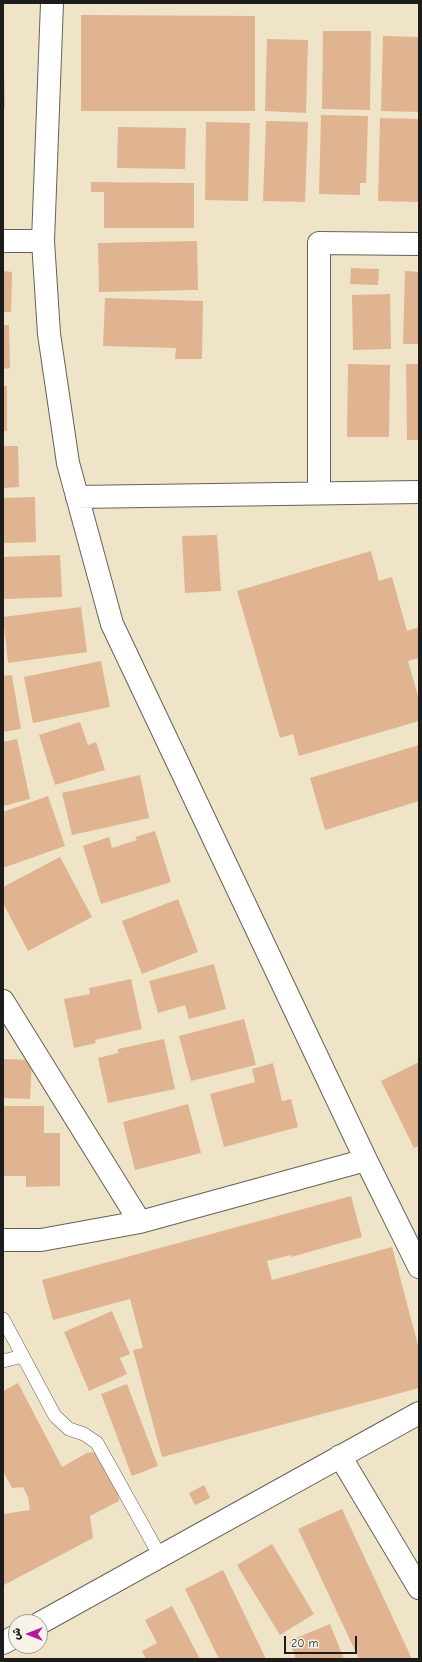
<!DOCTYPE html>
<html>
<head>
<meta charset="utf-8">
<style>
	body { margin:0 }
	#map { position:relative; width:422px; height:1662px; overflow:hidden; background:#efe4c7; font-family:"Comic Neue","Playpen Sans Arabic",sans-serif }
	canvas { display:block }
	.frame { position:absolute; inset:0; border:4px solid #1c1c1c; pointer-events:none }
	.north { position:absolute; left:8px; top:1614px; width:40px; height:40px; box-sizing:border-box; background:#f7f3e8; border:1px solid #9f9d96; border-radius:50%; rotate:270deg; font-size:11px; font-weight:700; line-height:16px; text-align:center; color:#1c1c1c }
	.north::after { content:''; display:block; margin:auto; width:14px; height:18px; background:#b5179e; clip-path:polygon(50% 0,100% 100%,50% 72%,0 100%) }
	.scale { position:absolute; left:284px; top:1636px; width:73px; height:18px; box-sizing:border-box; border:2px solid #1c1c1c; border-top:0; padding-left:5px; font-size:12px; line-height:14px; white-space:nowrap; color:#1c1c1c; -webkit-text-stroke:3px #f7f3e8; paint-order:stroke }
</style>
</head>
<body>
<div id="map">
<canvas width="422" height="1662"></canvas>
<div class="frame"></div>
<div class="north">ش</div>
<div class="scale">20 m</div>
</div>
<script>
const ctx = document.querySelector('canvas').getContext('2d');
ctx.lineJoin = 'round';
function fillPath(path, color) { ctx.fillStyle = color; ctx.fill(path, 'evenodd'); }
const shape = rows => new Path2D(rows.map(r => 'M' + r).join(''));
function trace(path, color, width, dash) { ctx.strokeStyle = color; ctx.lineWidth = width; ctx.lineCap = dash ? 'butt' : 'round'; ctx.setLineDash(dash || []); ctx.stroke(path); }
const building = shape([
	[81,15,255,16,255,111,81,111],
	[323,31,371,31,370,110,322,109],
	[383,36,419,37,419,112,381,111],
	[267,39,308,40,306,113,265,111],
	[3,68,4,68,5,108,3,108],
	[321,115,368,116,366,183,360,183,360,195,319,194],
	[380,118,419,119,419,202,378,201],
	[266,121,308,122,305,202,263,201],
	[206,122,250,123,248,201,205,200],
	[118,127,186,128,185,169,117,168],
	[91,182,194,183,194,228,104,228,104,192,91,192],
	[197,241,198,290,99,292,98,243],
	[351,268,379,269,378,285,350,284],
	[3,271,12,272,11,312,3,312],
	[405,271,419,272,419,344,403,344],
	[390,294,391,349,353,350,352,295],
	[105,298,203,301,202,359,175,359,176,348,103,346],
	[3,325,9,325,10,368,3,369],
	[348,364,390,365,389,437,347,437],
	[406,364,419,364,419,440,407,440],
	[3,386,7,386,7,431,3,431],
	[3,446,18,446,19,487,3,488],
	[35,497,36,542,3,543,3,498],
	[217,535,221,591,185,593,182,536],
	[371,551,379,581,392,577,407,631,419,627,419,658,408,661,419,699,419,721,299,756,293,734,280,738,237,591],
	[60,555,62,597,3,599,3,557],
	[81,607,87,652,8,663,3,617],
	[101,661,110,707,33,723,24,677],
	[12,675,21,729,3,732,3,676],
	[80,722,88,745,96,742,105,770,55,785,39,735],
	[17,739,30,799,3,806,3,742],
	[419,745,419,801,325,830,310,778],
	[140,775,149,818,72,835,62,793],
	[48,796,65,846,3,868,3,812],
	[155,831,171,882,101,904,83,846,109,837,112,848,137,840,135,837],
	[60,857,92,917,28,951,3,903,3,887],
	[178,899,198,952,142,974,122,921],
	[214,964,226,1009,189,1019,185,1005,158,1013,149,981],
	[131,979,142,1029,95,1040,96,1043,74,1048,64,999,90,994,89,988],
	[244,1019,256,1065,191,1081,179,1036],
	[164,1039,175,1089,108,1103,98,1058,118,1053,118,1049],
	[3,1059,32,1060,30,1099,3,1098],
	[419,1062,419,1146,414,1148,381,1081],
	[273,1063,282,1101,291,1099,298,1127,224,1147,210,1094,255,1082,252,1069],
	[188,1104,201,1153,135,1170,123,1122],
	[3,1106,44,1106,44,1133,60,1133,60,1186,26,1187,26,1176,3,1176],
	[351,1196,362,1237,291,1257,291,1255,267,1261,272,1280,392,1247,419,1349,419,1388,162,1457,133,1350,143,1348,130,1299,53,1320,42,1280],
	[112,1311,130,1354,120,1358,127,1374,89,1391,64,1332],
	[18,1383,62,1467,87,1453,96,1452,118,1495,119,1501,90,1516,93,1538,4,1585,3,1514,30,1510,28,1497,23,1487,12,1488,3,1471,3,1391],
	[127,1384,158,1466,132,1476,101,1394],
	[204,1485,210,1498,195,1505,189,1493],
	[342,1509,412,1659,359,1659,298,1529],
	[272,1544,314,1614,280,1635,237,1565],
	[223,1570,266,1659,219,1659,185,1589],
	[172,1606,200,1659,146,1659,142,1651,157,1643,145,1620],
	[330,1624,344,1659,296,1659,289,1641]
]);
const service = shape([
	[3,1319,55,1416,69,1429,84,1434,97,1443,160,1556],
	[3,1361,23,1356]
]);
const minor = shape([
	[52,3,43,241,49,334,68,463,112,624,366,1160,419,1267],
	[3,241,43,241],
	[319,493,319,243,419,244],
	[77,497,419,492],
	[3,1001,140,1222],
	[3,1240,41,1240,140,1222,366,1160],
	[340,1456,419,1588],
	[40,1623,419,1413],
	[3,1643,16,1636]
]);
fillPath(building, '#e0b491');
trace(service, '#666258', 14);
trace(minor, '#666258', 24);
trace(service, '#fff', 13);
trace(minor, '#fff', 22);
</script>
</body>
</html>
